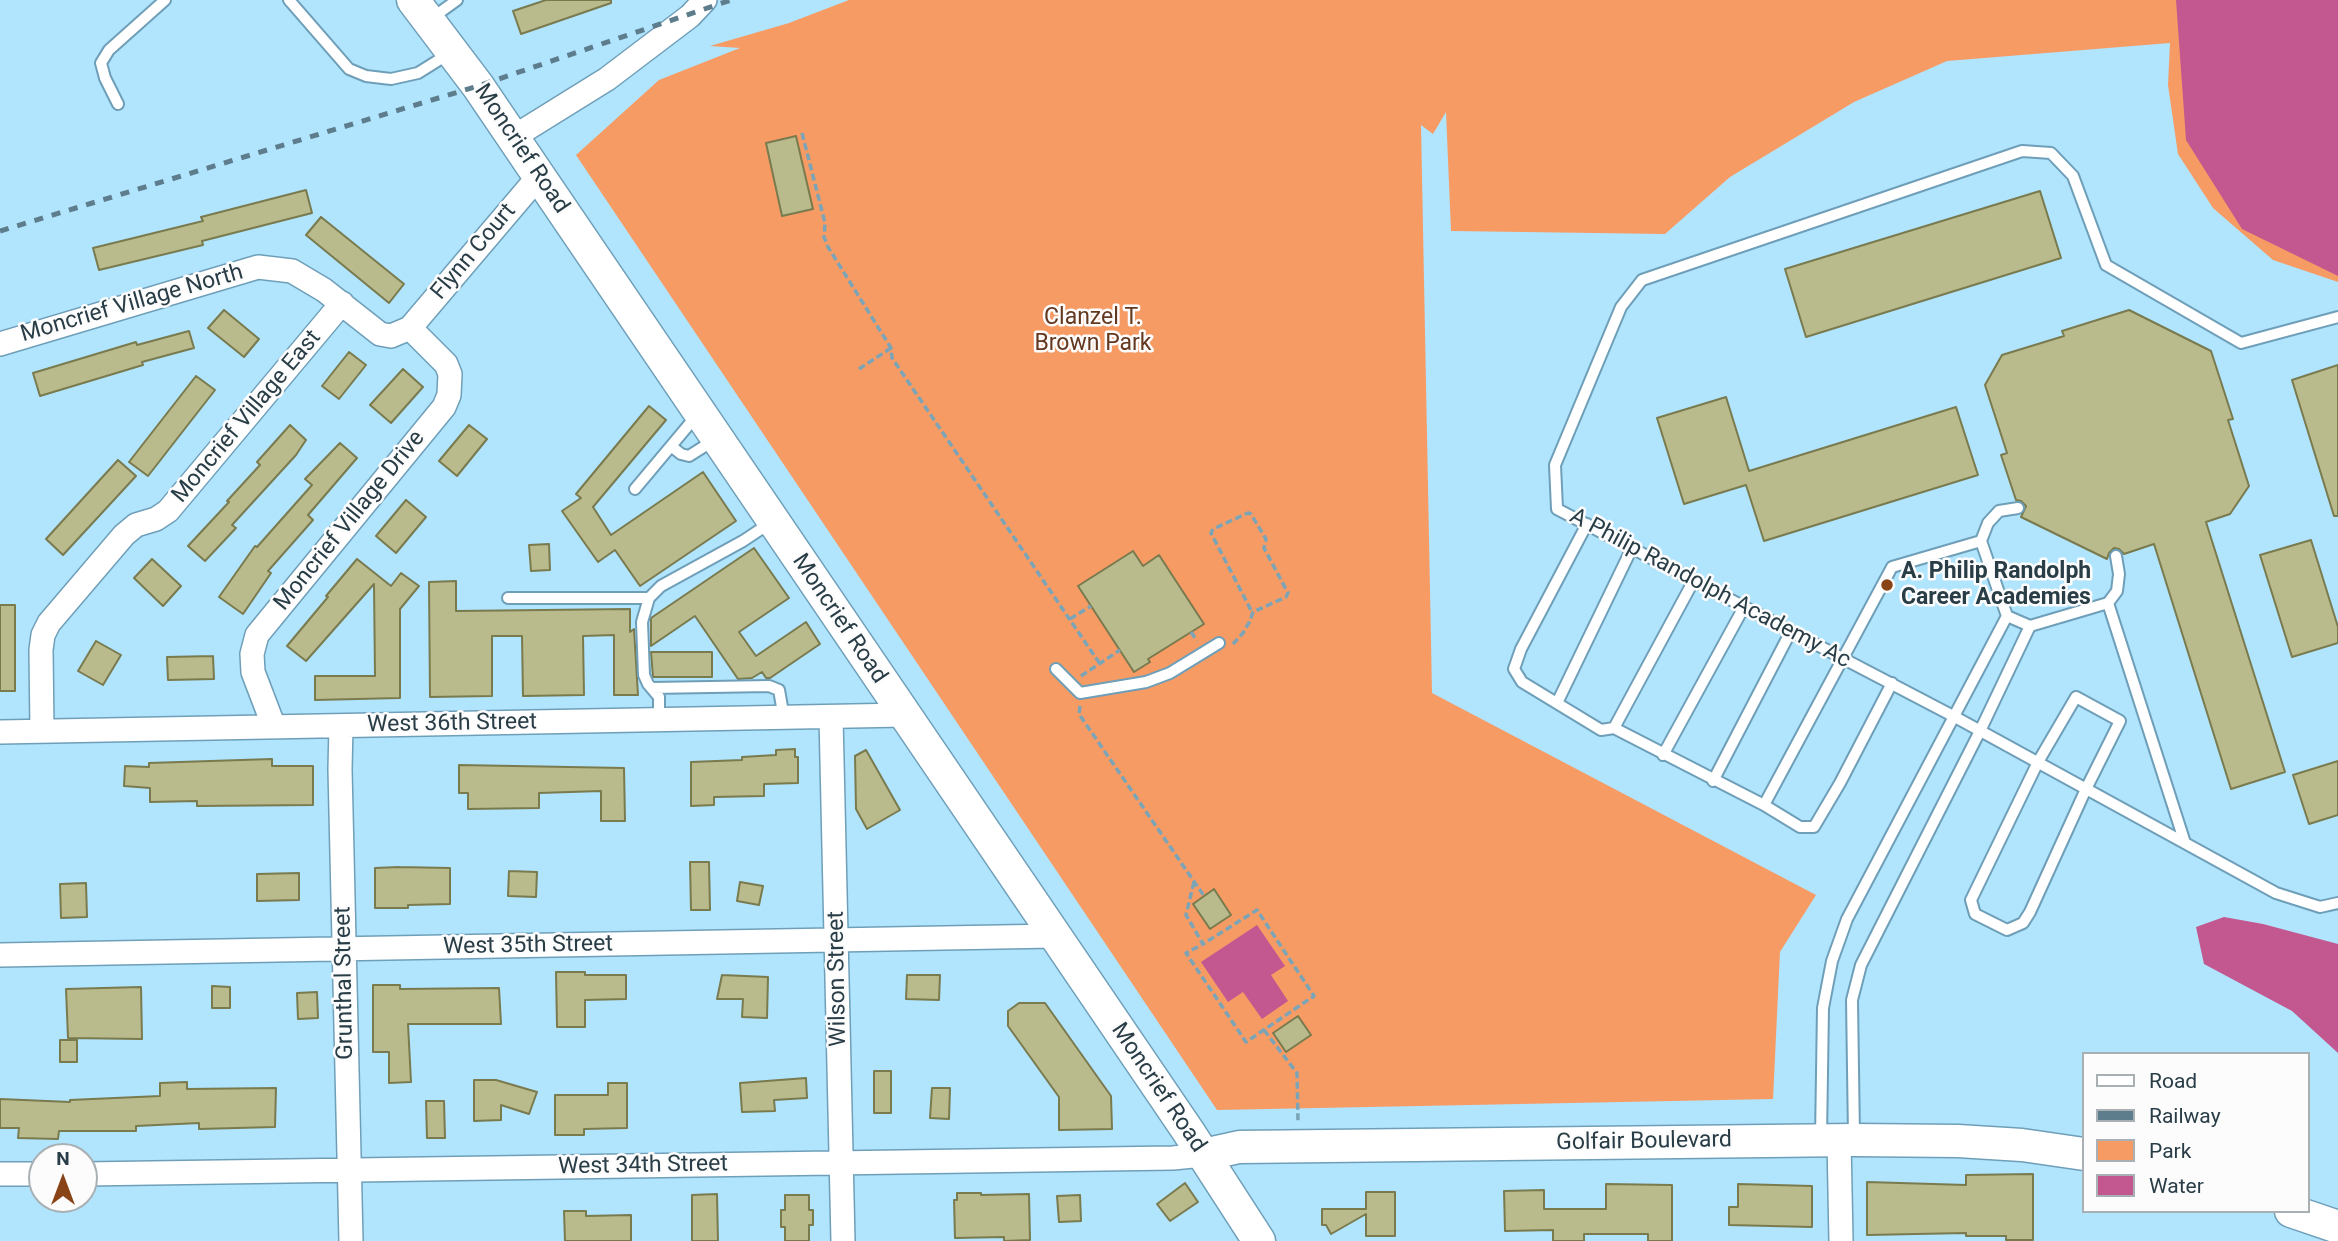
<!DOCTYPE html>
<html>
<head>
<meta charset="utf-8">
<style>
	body { margin:0 }
	#map { position:relative; width:2338px; height:1241px; overflow:hidden; background:#b1e4fd; font-family:Roboto,sans-serif }
	canvas { display:block }
	.legend { position:absolute; left:2082px; top:1052px; width:228px; height:161px; box-sizing:border-box; background:#fcfcfc; border:2px solid #a8b0b4; margin:0; padding:9px 12px; list-style:none; font-size:21px; color:#293d47 }
	.legend li { display:flex; align-items:center; gap:14px; height:35px }
	.legend b { width:35px; border:2px solid #a8b0b4 }
	.north { position:absolute; left:28px; top:1143px; width:70px; height:70px; box-sizing:border-box; background:#fcfcfc; border:2px solid #a8b0b4; border-radius:50%; rotate:0deg; font-size:19px; font-weight:700; line-height:28px; text-align:center; color:#293d47 }
	.north::after { content:''; display:block; margin:auto; width:24px; height:32px; background:#884417; clip-path:polygon(50% 0,100% 100%,50% 72%,0 100%) }
</style>
</head>
<body>
<div id="map">
<canvas width="2338" height="1241"></canvas>
<ul class="legend">
<li><b style="height:9px;background:#fff"></b>Road</li>
<li><b style="height:9px;background:#5d7d8d"></b>Railway</li>
<li><b style="height:19px;background:#f79b65"></b>Park</li>
<li><b style="height:19px;background:#c2588f"></b>Water</li>
</ul>
<div class="north">N</div>
</div>
<script>
const ctx = document.querySelector('canvas').getContext('2d');
ctx.lineJoin = 'round';
function fillPath(path, color) { ctx.fillStyle = color; ctx.fill(path, 'evenodd'); }
const shape = rows => new Path2D(rows.map(r => 'M' + r).join(''));
function trace(path, color, width, dash) { ctx.strokeStyle = color; ctx.lineWidth = width; ctx.lineCap = dash ? 'butt' : 'round'; ctx.setLineDash(dash || []); ctx.stroke(path); }
function drawText(font, color, halo, rows, align = 'center') {
  ctx.font = font + ' Roboto,sans-serif'; ctx.lineWidth = 5; ctx.setLineDash([]); ctx.textBaseline = 'middle'; ctx.strokeStyle = halo; ctx.fillStyle = color; for (const [text, x, y, turn = 0] of rows) {
    ctx.save(); ctx.translate(x, y); ctx.rotate((+turn || 0) * Math.PI / 180); ctx.textAlign = isNaN(turn) ? turn : align; if (halo) ctx.strokeText(text, 0, 0); ctx.fillText(text, 0, 0); ctx.restore();
  }
}
const green = shape([
	[849,0,2338,0,2338,282,2273,260,2213,208,2178,154,2168,85,2170,43,1947,61,1854,102,1730,177,1665,234,1451,231,1446,112,1433,134,1421,125,1432,693,1816,895,1780,952,1773,1099,1217,1110,576,155,659,80,740,48,710,46,789,23]
]);
const water = shape([
	[2176,0,2338,0,2338,276,2242,229,2186,140],
	[2224,917,2263,924,2338,944,2338,1053,2292,1011,2204,964,2196,927],
	[1257,925,1285,966,1271,975,1288,1001,1262,1019,1243,992,1228,1002,1201,962]
]);
const building = shape([
	[546,0,611,0,611,3,521,34,513,11,546,0],
	[796,136,813,209,782,216,766,143,796,136],
	[306,190,312,213,202,241,203,245,99,270,93,248,203,221,201,217,306,190],
	[2040,191,2061,258,1806,337,1785,269,2040,191],
	[321,217,404,284,389,303,306,235,321,217],
	[224,310,259,339,244,357,208,328,224,310],
	[2129,310,2211,351,2233,419,2228,420,2249,486,2230,514,2206,522,2285,772,2231,789,2154,544,2124,554,2119,549,2114,548,2109,553,2107,559,2021,517,2026,506,2021,501,2016,500,2001,455,2007,453,1985,385,2002,355,2064,336,2062,331,2129,310],
	[189,331,194,348,142,362,143,365,40,396,33,373,136,342,137,345,189,331],
	[349,352,366,365,339,399,322,386,349,352],
	[2338,365,2338,516,2334,516,2292,380,2338,365],
	[403,369,423,387,391,423,370,405,403,369],
	[196,376,215,390,148,476,129,462,196,376],
	[1726,397,1749,471,1956,407,1978,475,1764,541,1746,485,1684,504,1657,418,1726,397],
	[649,406,666,420,593,507,611,535,703,472,736,521,640,586,615,550,598,562,562,511,581,498,576,494,649,406],
	[290,425,306,440,296,455,232,525,236,528,205,561,188,546,229,502,227,501,260,465,257,462,290,425],
	[469,425,487,439,457,476,439,461,469,425],
	[340,443,357,458,308,515,313,520,268,571,271,573,243,614,219,597,255,546,257,547,312,485,305,479,340,443],
	[118,460,136,476,63,555,46,539,118,460],
	[406,500,426,517,396,553,376,536,406,500],
	[2311,540,2338,627,2338,643,2292,657,2260,555,2311,540],
	[549,544,550,570,531,571,529,545,549,544],
	[754,548,789,598,739,632,756,656,806,622,820,644,770,678,766,678,762,672,752,678,738,679,695,616,651,646,651,618,754,548],
	[1133,551,1143,566,1159,555,1204,624,1148,659,1150,662,1134,672,1078,586,1133,551],
	[152,559,181,586,163,606,134,578,152,559],
	[357,559,391,586,401,573,419,586,400,609,400,698,315,700,315,676,375,676,374,584,306,661,287,646,328,597,326,596,357,559],
	[456,581,456,611,630,609,630,632,634,629,638,695,614,695,614,635,583,636,584,695,523,696,522,636,492,636,492,696,430,697,429,582,456,581],
	[0,605,15,605,15,691,0,691,0,605],
	[96,641,121,655,103,685,78,671,96,641],
	[651,652,712,652,712,677,653,677,651,652],
	[213,656,214,679,168,680,167,657,213,656],
	[795,749,795,757,798,757,798,783,764,784,764,796,714,797,714,805,691,806,691,762,742,760,742,757,776,755,776,750,795,749],
	[866,750,900,810,867,829,856,809,855,756,866,750],
	[272,759,272,766,313,766,313,805,197,806,197,801,150,802,150,788,124,786,125,766,149,767,149,763,272,759],
	[2338,761,2338,815,2309,824,2293,775,2338,761],
	[459,765,624,768,625,821,601,821,601,791,539,793,539,808,468,809,468,793,459,793,459,765],
	[690,862,709,862,710,910,691,910,690,862],
	[399,867,450,868,450,904,408,905,408,908,375,908,375,868,399,867],
	[509,871,537,872,536,897,508,896,509,871],
	[299,873,299,900,257,901,257,874,299,873],
	[740,882,763,886,759,905,737,901,740,882],
	[86,883,87,917,61,918,60,884,86,883],
	[1214,889,1231,915,1210,929,1193,904,1214,889],
	[556,972,585,972,585,975,626,975,626,999,585,1000,585,1027,557,1027,556,972],
	[722,975,768,977,767,1018,742,1017,743,999,717,999,722,975],
	[907,975,940,975,939,1000,906,999,907,975],
	[373,985,400,985,400,989,499,988,501,1024,408,1024,411,1082,389,1083,389,1052,373,1052,373,985],
	[212,986,230,987,230,1008,212,1008,212,986],
	[141,987,142,1039,68,1038,66,989,141,987],
	[317,992,318,1018,298,1019,297,993,317,992],
	[1019,1003,1045,1003,1111,1096,1112,1129,1059,1130,1059,1097,1008,1026,1008,1011,1019,1003],
	[1298,1016,1311,1035,1286,1052,1273,1033,1298,1016],
	[60,1040,77,1040,77,1062,60,1062,60,1040],
	[874,1071,891,1071,891,1113,874,1113,874,1071],
	[806,1078,807,1098,774,1100,775,1111,742,1112,740,1083,806,1078],
	[474,1080,496,1080,537,1092,529,1114,501,1105,501,1120,474,1121,474,1080],
	[187,1082,187,1089,276,1088,275,1127,199,1129,199,1123,136,1126,136,1131,59,1131,58,1139,18,1138,19,1128,0,1128,0,1099,70,1102,70,1100,160,1096,160,1083,187,1082],
	[608,1083,627,1083,627,1128,584,1129,584,1135,555,1135,555,1095,608,1095,608,1083],
	[932,1088,950,1088,949,1119,930,1118,932,1088],
	[426,1101,444,1101,445,1138,427,1138,426,1101],
	[2033,1174,2033,1240,2006,1240,2006,1236,1966,1236,1966,1233,1867,1235,1867,1182,1966,1185,1966,1175,2033,1174],
	[1185,1183,1198,1202,1170,1221,1157,1204,1185,1183],
	[1606,1184,1672,1185,1672,1241,1648,1241,1648,1234,1584,1234,1584,1241,1553,1241,1553,1230,1505,1231,1504,1191,1544,1190,1544,1209,1606,1209,1606,1184],
	[1738,1184,1812,1186,1812,1227,1729,1225,1729,1207,1738,1207,1738,1184],
	[1366,1192,1395,1192,1395,1236,1366,1236,1366,1214,1331,1234,1326,1225,1322,1225,1322,1209,1366,1209,1366,1192],
	[957,1193,981,1193,981,1195,1029,1194,1030,1240,1004,1241,1004,1237,955,1238,954,1200,957,1200,957,1193],
	[717,1194,718,1241,692,1241,692,1195,717,1194],
	[785,1195,809,1195,809,1210,813,1210,813,1225,809,1225,809,1241,785,1241,785,1227,781,1227,781,1210,785,1210,785,1195],
	[1080,1195,1081,1221,1059,1222,1057,1196,1080,1195],
	[564,1211,586,1211,586,1216,631,1215,631,1241,565,1241,564,1211]
]);
const path = shape([
	[802,133,825,223,824,237,828,247,891,348,892,358,1100,664],
	[859,369,891,348],
	[1070,619,1091,606],
	[1191,632,1197,641],
	[1233,644,1243,633,1250,621,1253,612,1286,597,1288,593,1264,548,1266,539,1251,514,1248,513,1213,529,1211,533,1253,614],
	[1081,676,1120,650],
	[1080,706,1079,714,1204,896],
	[1194,882,1186,915,1203,944,1257,910,1314,996,1246,1042,1186,953,1203,944],
	[1264,1030,1297,1073,1298,1121]
]);
const lane = shape([
	[289,0,349,69,366,76,391,79,418,73,450,53],
	[432,18,457,0],
	[118,104,105,78,101,63,109,50,165,0],
	[2338,317,2241,343,2106,265,2073,176,2051,153,2022,151,1642,280,1621,307,1555,465,1557,509,1955,717,2276,893,2320,907,2338,903],
	[671,446,681,454,689,456,716,439],
	[635,489,697,415],
	[1587,524,1521,649,1514,669,1522,682,1601,730,1614,728,1694,580],
	[508,598,649,598],
	[2108,603,2185,843],
	[2007,616,2030,626,2108,603,2117,591,2119,574,2116,556],
	[1056,669,1080,693,1146,682,1170,673,1219,643],
	[652,688,769,686,779,690,784,718],
	[2076,697,2120,721,2086,789,2030,912,2023,923,2007,930,1975,914,1971,900,2038,762,2076,697],
	[1557,703,1632,548],
	[659,720,659,697,648,684,644,675,642,622,649,598,661,586,743,541,770,523],
	[1614,728,1764,805,1800,827,1814,827,1840,783,1892,683],
	[1663,755,1744,607],
	[1713,781,1791,631],
	[1764,805,1892,567,1981,541],
	[1854,1137,1852,1000,1861,965,1980,731,2030,626],
	[1821,1138,1823,1008,1832,961,1847,919,2007,616,1981,541,1988,523,1999,511,2018,508]
]);
const street = shape([
	[512,138,607,79,690,16,705,0],
	[0,344,258,267,292,271,324,290,380,334,391,336,410,328,539,176],
	[831,717,843,1241],
	[341,726,340,769,351,1241],
	[274,727,253,672,252,654,257,635,444,407,449,395,450,374,446,364,410,328],
	[42,731,41,650,43,635,49,623,124,535,136,525,156,519,168,511,342,303],
	[0,732,905,715],
	[0,955,1055,936],
	[1839,1140,1841,1241],
	[0,1174,42,1174],
	[84,1174,1173,1158,1203,1155]
]);
const secondary = shape([
	[413,0,478,86,539,176,1188,1131,1259,1241],
	[1203,1155,1239,1147,1854,1140,1958,1141,2022,1145,2084,1154],
	[2291,1211,2338,1227]
]);
const rail = shape([
	[0,231,478,86,731,0]
]);
const markers = [
	[1887,585,7,"#884417"]
];
const streetNames = [
	["Moncrief Road",521,149,56],
	["Flynn Court",474,252,-50],
	["Moncrief Village North",132,304,-16],
	["Moncrief Village East",247,417,-50],
	["Moncrief Village Drive",350,521,-51],
	["A Philip Randolph Academy Ac",1710,589,28],
	["Moncrief Road",839,619,56],
	["West 36th Street",452,724,-1],
	["West 35th Street",528,946,-1],
	["Wilson Street",838,979,-91],
	["Grunthal Street",345,983,-91],
	["Moncrief Road",1158,1088,56],
	["Golfair Boulevard",1644,1142,-1],
	["West 34th Street",643,1166,-1]
];
const parkNames = [
	["Clanzel T.",1093,318],
	["Brown Park",1093,344]
];
const poiNames = [
	["A. Philip Randolph",1901,572],
	["Career Academies",1901,598]
];
fillPath(green, '#f79b65');
fillPath(water, '#c2588f');
fillPath(building, '#b9bb8d');
trace(building, '#797a4e', 2);
trace(lane, '#6f9fb8', 14);
trace(street, '#6f9fb8', 26);
trace(secondary, '#6f9fb8', 35);
trace(path, '#7ca4b7', 3.5, [7, 3.5]);
trace(lane, '#fff', 10);
trace(street, '#fff', 23);
trace(secondary, '#fff', 32);
trace(rail, '#5d7d8d', 5, [9, 9]);
for (const [x, y, r, color] of markers) { const dot = new Path2D(); dot.arc(x, y, r, 0, 2 * Math.PI); ctx.fillStyle = color; ctx.fill(dot); trace(dot, '#fcfcfc', 2.5); }
drawText('23px', '#293d47', '#fcfcfc', streetNames);
drawText('23px', '#63381f', '#fcfcfc', parkNames);
drawText('bold 23px', '#293d47', '#fcfcfc', poiNames, 'left');
</script>
</body>
</html>
